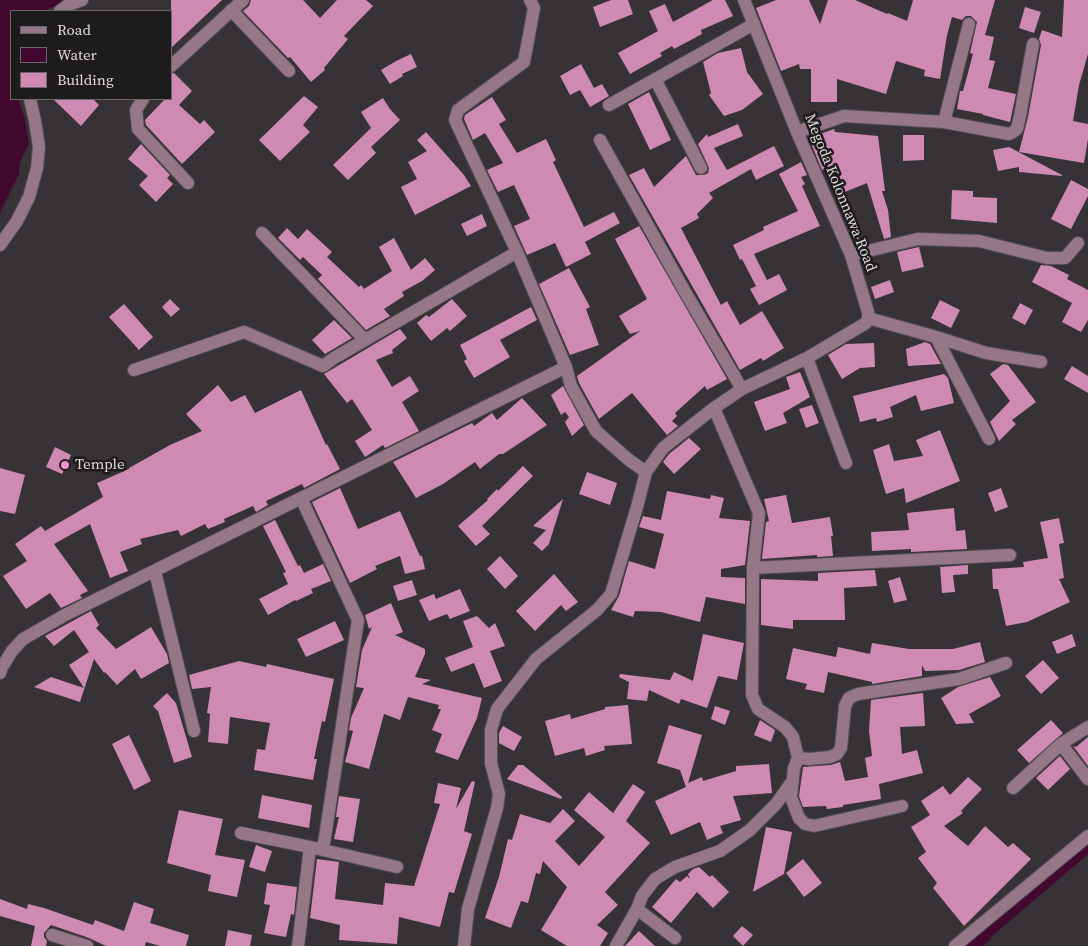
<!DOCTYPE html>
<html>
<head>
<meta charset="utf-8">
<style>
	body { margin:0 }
	#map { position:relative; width:1088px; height:946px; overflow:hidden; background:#373235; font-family:"Source Serif 4",serif }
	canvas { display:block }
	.legend { position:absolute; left:10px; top:10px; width:162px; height:90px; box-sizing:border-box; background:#1d1b1c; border:1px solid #6b6869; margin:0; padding:6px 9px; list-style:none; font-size:15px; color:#dfdbdd }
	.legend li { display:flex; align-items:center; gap:10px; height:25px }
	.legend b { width:25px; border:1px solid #6b6869 }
</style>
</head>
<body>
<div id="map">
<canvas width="1088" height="946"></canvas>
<ul class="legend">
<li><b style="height:6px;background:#957788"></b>Road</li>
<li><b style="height:14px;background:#420830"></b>Water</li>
<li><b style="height:14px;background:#ce8ab3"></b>Building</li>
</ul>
</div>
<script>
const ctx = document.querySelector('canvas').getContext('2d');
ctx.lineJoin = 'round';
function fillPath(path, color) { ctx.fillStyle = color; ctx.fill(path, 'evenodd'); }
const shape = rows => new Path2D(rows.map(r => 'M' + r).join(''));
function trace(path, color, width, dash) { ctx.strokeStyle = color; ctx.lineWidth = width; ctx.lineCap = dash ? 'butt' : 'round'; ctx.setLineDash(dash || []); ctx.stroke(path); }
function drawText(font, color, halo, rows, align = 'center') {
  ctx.font = font + ' "Source Serif 4",serif'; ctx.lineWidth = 5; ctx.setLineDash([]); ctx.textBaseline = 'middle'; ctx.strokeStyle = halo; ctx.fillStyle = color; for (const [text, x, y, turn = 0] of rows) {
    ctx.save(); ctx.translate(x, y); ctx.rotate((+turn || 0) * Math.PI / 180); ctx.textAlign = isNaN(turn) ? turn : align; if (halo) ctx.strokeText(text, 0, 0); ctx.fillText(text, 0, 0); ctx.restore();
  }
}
const water = shape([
	[0,0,69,0,48,9,46,11,11,11,11,99,18,99,25,119,29,144,20,162,19,174,0,213],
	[984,927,991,939,983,946,960,946]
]);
const canal = shape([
	[968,946,1088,844]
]);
const building = shape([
	[171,0,222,0,171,48],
	[251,0,303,0,320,18,337,0,366,0,373,6,344,36,348,39,324,68,325,70,311,82,290,57,288,58,243,11,249,6],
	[611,0,628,0,633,14,600,27,593,7],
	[713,0,725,0,733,16,701,30,702,34,674,49,672,46,660,53,662,56,630,74,618,53,658,31,649,11,665,4,673,22],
	[776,0,809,0,820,24,828,0,855,0,887,14,888,13,907,21,913,0,995,0,985,35,994,37,989,60,995,61,988,88,1016,94,1010,122,983,115,983,114,957,109,960,91,963,91,973,54,970,53,977,22,971,16,966,16,962,20,952,17,947,35,940,79,924,76,925,70,896,61,886,94,837,79,837,102,811,102,811,69,800,69,799,64,781,71,756,8],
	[1064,0,1088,0,1088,54,1079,85,1073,121,1088,124,1088,139,1084,163,1019,152,1028,117,1041,45,1039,39,1042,30,1062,37],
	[1025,7,1041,12,1034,33,1019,28],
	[741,48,747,72,763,94,742,110,724,116,709,95,711,93,703,62,718,53],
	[411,54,417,67,402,74,403,76,390,84,381,70,396,61],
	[581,64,594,88,602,84,609,96,590,107,580,90,570,95,560,76],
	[174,73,192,91,179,105,200,124,204,120,215,132,182,164,146,125,145,120,165,99,171,99,171,74],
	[649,92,671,140,650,150,628,104],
	[304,96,318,107,303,125,310,132,280,161,259,140],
	[492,97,506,120,499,124,517,153,546,139,556,160,553,162,584,227,614,212,620,223,585,242,591,254,566,267,555,243,527,255,514,226,530,219,514,185,498,192,487,170,503,163,485,133,473,140,464,119,465,115],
	[383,98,390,109,400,120,371,147,376,153,348,180,333,165,371,128,361,112],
	[53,99,93,99,99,105,81,126],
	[738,124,743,136,714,148,727,170,774,146,784,166,756,180,751,169,709,193,713,198,697,214,699,218,681,228,721,305,727,301,740,325,762,311,784,348,763,361,761,358,740,370,629,175,644,168,654,187,686,156,696,175,704,175,708,173,709,168,698,144,707,134,708,137],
	[834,129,835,132,878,136,885,191,882,191,888,210,891,237,884,239,867,183,840,194,829,168,822,170,809,138],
	[426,132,464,175,471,186,415,215,401,187,417,179,408,162,427,151,417,140],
	[903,135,924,135,924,160,903,161],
	[141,144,170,175,167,178,173,184,156,202,139,185,148,176,128,159],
	[1009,147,1062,175,1062,176,1019,172,1019,167,998,171,993,150],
	[801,162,807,175,801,177,805,184,802,186,820,226,754,254,767,280,779,274,787,290,759,305,750,289,756,286,742,259,740,260,733,245,764,230,763,227,798,211,779,174],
	[1071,180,1088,189,1088,196,1071,229,1051,219],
	[952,190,973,191,973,197,997,198,997,223,951,219],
	[849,209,859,240,854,242,841,212],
	[482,214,487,226,467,236,461,224],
	[639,226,727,379,707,390,705,386,675,413,677,416,672,421,678,426,667,435,632,393,599,419,579,383,577,376,640,331,630,334,619,316,647,299,615,239],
	[287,228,298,239,307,229,332,252,327,257,359,287,361,285,364,289,392,271,379,247,394,238,411,270,425,258,435,270,422,281,402,292,404,296,384,309,390,316,366,330,318,279,322,275,303,257,300,260,278,238],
	[919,247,924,267,902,272,897,252],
	[1041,265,1051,266,1069,275,1067,279,1088,290,1088,320,1081,332,1062,322,1072,303,1032,282],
	[569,268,590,307,586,309,599,345,570,355,539,284],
	[890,280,894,292,875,299,871,287],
	[170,299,180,309,171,317,162,307],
	[452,299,467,316,450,331,447,328,431,341,417,323,426,315,429,317],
	[940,300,960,310,951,328,931,318],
	[1020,303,1033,310,1025,325,1012,318],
	[124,304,153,337,139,350,109,317],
	[531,307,537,320,500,340,510,357,474,378,464,361,467,359,460,345],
	[334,320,352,338,325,354,312,340],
	[400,329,407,338,392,350,393,353,376,360,392,387,410,376,419,391,402,402,419,431,385,448,383,445,365,457,355,441,372,430,352,399,347,403,324,374],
	[925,342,930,344,941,364,908,366,906,349],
	[874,343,875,367,860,368,842,379,828,355,846,344],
	[1003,364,1008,365,1036,402,1012,420,1016,424,999,441,990,422,1010,401,990,374],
	[1072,366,1088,376,1088,393,1064,379],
	[800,372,810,397,783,413,787,423,765,431,754,402,790,389,786,377],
	[944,374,948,378,954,403,921,411,916,395,890,407,893,417,877,422,876,418,860,422,853,396],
	[218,385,231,402,245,395,255,413,301,390,326,445,327,444,340,469,304,488,302,484,266,501,268,505,256,512,253,506,224,519,225,522,208,529,205,524,181,536,178,530,140,539,142,544,120,552,128,571,110,578,90,524,54,544,88,591,80,595,82,598,61,608,50,593,26,609,3,576,27,561,15,544,41,526,45,531,103,497,97,483,129,469,129,468,170,445,202,431,186,414],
	[563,386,584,425,572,436,565,422,569,417,565,412,561,415,551,395],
	[522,398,547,425,503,454,499,454,480,469,475,462,443,484,416,498,393,462,472,423,474,426,492,413,497,420],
	[812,405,819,423,806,428,799,409],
	[940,430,960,481,906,503,904,488,886,494,873,450,889,444,894,461,923,456,916,440],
	[689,438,701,449,674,474,663,462,669,454],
	[55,447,71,455,62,474,46,467],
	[523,466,533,476,482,526,490,534,476,546,458,526,488,500,487,499,497,489,498,491],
	[0,468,25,475,15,514,0,511],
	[587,472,617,483,610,505,579,494],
	[340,488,358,529,400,511,420,556,422,556,425,569,405,574,400,556,375,566,377,569,350,583,312,502],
	[1001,488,1008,507,995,512,988,493],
	[667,491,710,499,711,495,724,498,719,518,750,521,745,565,721,569,721,577,745,578,745,604,706,597,700,622,661,612,635,611,633,617,611,610,619,596,629,561,655,569,664,534,639,527,643,516,661,520],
	[786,495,792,523,830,517,833,536,831,536,833,556,817,557,817,555,762,559,766,522,769,521,764,499],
	[563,499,549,544,542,551,533,543,546,530,533,526],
	[954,508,956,531,965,530,967,549,911,552,911,549,872,551,871,532,909,530,907,513],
	[1059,518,1064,543,1059,544,1064,578,1059,579,1070,602,1027,622,1006,626,998,589,993,589,992,569,1024,567,1023,562,1048,558,1040,522],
	[275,520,298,566,300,565,304,573,323,564,331,581,311,589,313,593,296,601,295,600,268,615,259,599,288,584,283,573,286,572,263,526],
	[500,556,518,576,505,589,487,569],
	[968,565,968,574,953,575,955,592,942,593,940,567],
	[875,570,877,586,844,588,845,620,793,620,793,629,761,625,761,579,818,581,818,573],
	[554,574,578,602,566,611,561,605,535,631,516,611],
	[900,577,907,600,894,603,888,581],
	[412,580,417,595,398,601,393,586],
	[460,589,470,611,450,619,447,614,429,621,419,600,434,594,436,599],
	[391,603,403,632,395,635,425,649,425,654,415,677,431,680,422,684,482,698,477,718,458,760,435,752,442,734,432,730,441,709,438,709,439,705,408,697,400,720,384,714,369,769,345,762,353,731,349,730,351,718,364,688,356,687,362,650,372,627,369,629,365,615],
	[91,611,99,625,96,628,116,649,151,627,167,654,169,663,141,679,135,669,117,685,105,672,104,673,94,659,80,702,34,687,51,677,84,688,69,665,89,652,74,630,54,646,45,636],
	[477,616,489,628,495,623,505,646,490,651,502,681,484,688,474,663,451,672,445,658,473,647,463,621],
	[335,621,344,640,306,657,297,639],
	[703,634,744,643,737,680,718,676,707,708,681,699,679,704,649,690,647,701,627,699,629,682,619,677,620,674,670,680,674,672,693,681],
	[1072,634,1076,646,1057,654,1052,642],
	[980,642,985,662,959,670,925,671,922,665,922,676,872,684,872,682,828,672,824,693,805,689,807,684,786,679,793,648,836,657,838,647,870,654,872,643,909,649,953,649],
	[1043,660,1059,678,1041,694,1025,676],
	[239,661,266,667,267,664,334,679,325,722,322,721,314,759,317,759,313,780,254,770,257,749,265,750,270,723,230,717,228,744,208,742,210,714,207,713,211,687,192,689,189,675],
	[990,677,1001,696,969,714,974,723,956,724,941,698,958,687],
	[167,693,176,703,192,757,174,763,158,711,153,706],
	[923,693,925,726,900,727,902,754,917,750,923,773,879,784,881,799,843,805,843,807,827,809,826,806,803,807,799,796,803,767,831,765,840,762,845,781,868,777,865,758,872,756,869,731,871,700],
	[628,705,632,744,604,746,605,750,586,756,584,748,555,756,545,721,570,714,571,719,605,709,605,707],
	[715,706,730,711,725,725,711,719],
	[760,720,775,730,771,742,754,735],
	[1051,720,1063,733,1029,763,1017,750],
	[669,725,702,735,688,783,702,777,703,781,736,771,736,766,769,764,772,793,733,796,741,820,720,826,723,833,707,840,700,822,671,835,655,801,686,787,680,770,657,763],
	[503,726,522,737,514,751,499,743,499,733],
	[129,735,151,781,134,790,112,744],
	[1088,737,1088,766,1073,746,1076,747],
	[1060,756,1070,769,1048,790,1036,778],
	[518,765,523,765,562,797,561,799,507,779],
	[968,777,982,789,961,811,963,813,944,826,968,846,985,826,1008,847,1013,843,1031,859,964,926,933,888,937,883,918,858,926,852,911,827,930,815,921,801,943,786,950,795],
	[472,781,475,782,464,831,472,834,454,893,449,892,440,927,399,917,397,944,339,940,340,925,310,918,317,859,339,862,335,899,383,905,385,883,414,886,440,804,434,803,438,783,461,788,456,809],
	[633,784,645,792,626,821,650,843,605,892,618,905,597,925,608,933,600,946,567,946,541,930,567,887,543,861,540,874,536,873,528,903,521,901,511,928,485,918,499,877,508,839,512,840,520,814,550,823,563,809,575,821,555,841,579,866,605,837,574,810,589,792,613,813],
	[262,795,312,805,309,828,258,818],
	[339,796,360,799,353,842,334,839,339,817,336,817],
	[179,810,223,819,215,855,245,860,237,897,208,891,211,875,167,863],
	[766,827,792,832,784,874,753,892],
	[256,845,272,851,265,872,249,867],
	[803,859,822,883,804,897,786,873],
	[699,867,710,877,712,875,729,892,713,908,697,892,671,923,652,907,676,879,680,882,687,876,690,879,688,874,693,869],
	[267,883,297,887,294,915,291,914,286,937,264,933,270,905,264,904],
	[0,899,27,909,28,904,44,908,93,925,95,920,124,931,134,902,154,909,150,923,189,935,186,946,160,946,146,942,145,946,106,946,89,938,51,925,44,933,44,937,47,941,46,946,31,946,35,926,0,916],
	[742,926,753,935,743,946,733,936],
	[228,930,252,935,250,946,225,946],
	[639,931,655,946,625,946]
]);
const minor = shape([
	[530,0,534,8,524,62,458,110,455,120,517,252,566,367,571,386,596,431,629,460,646,472],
	[231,10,289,71],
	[60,11,68,5,82,0],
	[969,24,944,122,1009,134,1013,132,1017,129,1020,116,1033,44],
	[171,66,243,0],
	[655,79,701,168],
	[143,99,136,110,138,129,188,183],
	[609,105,754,24],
	[797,132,844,116,944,122],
	[600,140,685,292,742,389],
	[262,233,365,340],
	[0,245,17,221,29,197,37,168,39,147,35,121,30,99],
	[851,255,918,239,979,241,1047,258,1065,258,1078,243],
	[868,318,936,337,986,353,1041,362],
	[936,337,989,439],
	[807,358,846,463],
	[134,370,244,332,323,366,334,358,517,252],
	[714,408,759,513,753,568,752,695,758,709,785,727,793,737,798,758,810,759,830,757,837,754,841,748,845,706,849,698,858,694,959,679,1006,663],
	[753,568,1010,555],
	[155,572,194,731],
	[0,673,2,667,12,651,23,639,65,615,566,367],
	[1061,744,1088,779],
	[798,758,794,768,791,797,799,818,805,824,814,826,902,806],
	[1013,788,1061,744,1088,727],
	[241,833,310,847],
	[323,850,397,867],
	[637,909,675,938],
	[52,935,87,946],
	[298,946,310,847,323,850,358,620,301,498],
	[464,946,468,909,497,808,499,794,491,763,491,730,497,709,536,659,597,610,611,594,637,507,646,472,663,448,714,408,742,389,807,358,866,323,868,318,868,312,851,255,797,132,744,0],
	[616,946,637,909,642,896,655,879,675,867,720,851,750,830,776,804,791,783],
	[955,946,1088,836]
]);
const markers = [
	[65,465,5,"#f690cf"]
];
const streetNames = [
	["Megoda Kolonnawa Road",840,193,68]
];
const poiNames = [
	["Temple",75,465]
];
fillPath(water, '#420830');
trace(canal, '#420830', 16);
fillPath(building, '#ce8ab3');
trace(minor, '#555053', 14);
trace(minor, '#957788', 12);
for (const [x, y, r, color] of markers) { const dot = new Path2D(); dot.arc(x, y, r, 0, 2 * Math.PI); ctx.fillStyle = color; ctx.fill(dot); trace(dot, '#1d1b1c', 2); }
drawText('15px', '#dfdbdd', '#1d1b1c', streetNames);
drawText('15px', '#dfdbdd', '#1d1b1c', poiNames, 'left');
</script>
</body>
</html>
